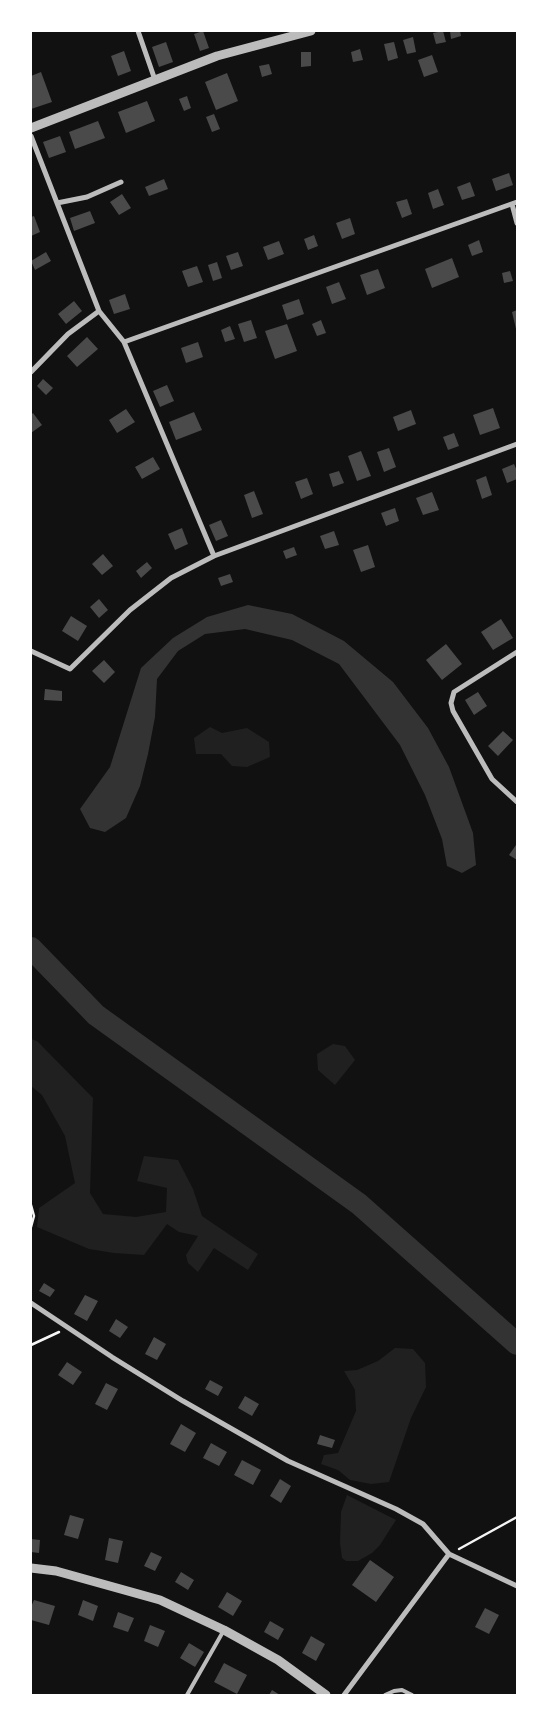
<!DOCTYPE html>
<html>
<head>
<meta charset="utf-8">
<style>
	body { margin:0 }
	#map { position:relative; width:548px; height:1726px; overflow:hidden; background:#111; font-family:"IBM Plex Sans",sans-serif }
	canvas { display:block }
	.frame { position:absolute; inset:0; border:32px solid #fff; pointer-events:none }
</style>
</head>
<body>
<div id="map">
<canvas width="548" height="1726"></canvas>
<div class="frame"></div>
</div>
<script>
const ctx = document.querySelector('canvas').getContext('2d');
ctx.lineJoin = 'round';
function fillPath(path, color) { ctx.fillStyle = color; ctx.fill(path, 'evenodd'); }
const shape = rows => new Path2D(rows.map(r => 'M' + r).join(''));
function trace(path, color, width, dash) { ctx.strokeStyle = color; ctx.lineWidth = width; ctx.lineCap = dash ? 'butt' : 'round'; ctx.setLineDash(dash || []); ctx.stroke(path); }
const green = shape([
	[210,727,222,733,247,728,269,742,270,757,247,767,232,766,221,754,196,754,194,738],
	[31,1039,37,1041,93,1098,90,1193,103,1214,136,1217,166,1212,167,1188,137,1181,144,1156,178,1160,193,1189,202,1216,258,1254,248,1270,214,1248,198,1272,188,1263,186,1255,198,1236,179,1232,167,1224,144,1255,114,1253,89,1249,37,1227,39,1208,75,1183,65,1136,42,1095,31,1086],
	[333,1044,345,1046,355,1060,335,1085,318,1070,317,1054],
	[395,1348,413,1349,425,1363,426,1387,411,1418,389,1482,371,1484,350,1480,338,1470,321,1464,324,1455,338,1453,356,1411,355,1390,344,1371,357,1370,378,1361],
	[347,1495,396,1520,380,1545,372,1553,358,1561,346,1561,342,1558,340,1543,341,1512]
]);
const water = shape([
	[248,605,292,614,344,641,393,682,428,728,449,767,473,833,476,865,462,873,447,866,442,839,425,795,400,745,339,664,292,640,245,629,205,634,178,651,157,679,155,717,148,754,140,786,126,818,105,832,90,828,80,809,110,767,141,668,173,638,207,617]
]);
const river = shape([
	[31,948,96,1015,359,1204,517,1344]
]);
const building = shape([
	[203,31,209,48,200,51,194,34],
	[443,31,446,42,436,44,433,33],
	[450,31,460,31,461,36,451,39],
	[413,37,416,52,407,54,403,40],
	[166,42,173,62,159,67,152,47],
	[394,42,398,58,388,61,384,44],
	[360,49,363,60,353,62,351,52],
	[124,51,131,71,118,76,111,56],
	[301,52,311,52,311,66,301,67],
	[432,55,438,72,424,77,418,60],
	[269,64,272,74,262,77,259,66],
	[41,72,52,102,31,109,31,76],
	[227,73,238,101,216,110,205,82],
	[187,96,191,108,184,111,179,99],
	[147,101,155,121,126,133,118,112],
	[214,114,220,129,212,132,206,117],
	[98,121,105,138,75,149,69,132],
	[60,136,66,152,49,158,43,142],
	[509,173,513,185,496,191,492,179],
	[164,179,168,189,149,196,145,187],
	[470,182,475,196,462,200,457,187],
	[438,189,444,205,433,209,428,193],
	[122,194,131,208,119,215,110,202],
	[407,199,412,214,402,218,396,202],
	[90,211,95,223,74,231,70,218],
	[34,216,40,232,31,236,31,217],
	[350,218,355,234,342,239,336,223],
	[314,235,318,246,308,250,304,239],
	[479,240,483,252,472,256,468,245],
	[279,241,284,254,268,260,263,247],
	[46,252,51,261,35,270,31,261],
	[238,252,243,266,231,270,226,256],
	[452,258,459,277,432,288,425,269],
	[217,262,222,278,213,281,208,265],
	[197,266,203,282,188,287,182,271],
	[378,269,385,288,367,295,360,275],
	[510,271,513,281,504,283,502,273],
	[339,282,346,299,332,304,326,287],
	[125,294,130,309,114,314,109,300],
	[299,299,304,314,287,320,282,305],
	[74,301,82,311,66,324,58,314],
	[517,310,517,329,516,329,512,312],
	[251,320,257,338,244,342,238,324],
	[321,320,326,333,317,336,312,324],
	[287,324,297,351,275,359,265,331],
	[230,326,235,339,225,342,221,330],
	[87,337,98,349,77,367,67,356],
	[198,342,203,357,186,363,181,348],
	[43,379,53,388,46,395,37,386],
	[167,385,174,401,160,407,153,391],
	[493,408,500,428,480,435,473,415],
	[126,409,135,422,117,433,109,420],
	[411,410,416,424,398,431,393,417],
	[194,412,202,430,176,440,169,422],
	[33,413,42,425,31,433,31,415],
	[454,433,459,446,448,450,443,437],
	[389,448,396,467,384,472,377,452],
	[361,451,371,476,357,481,348,456],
	[153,457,160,469,142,479,135,467],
	[514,464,517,471,517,479,507,483,502,469],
	[339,471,344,483,333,487,329,474],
	[486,476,492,495,482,499,476,480],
	[307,478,313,494,301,499,295,482],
	[254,491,263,514,252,518,244,495],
	[432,492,439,510,423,515,416,498],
	[395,508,399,521,386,526,381,513],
	[221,520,228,536,216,541,209,525],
	[182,528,188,544,175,550,168,534],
	[334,531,339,545,325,549,320,536],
	[368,545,375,567,361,572,353,550],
	[294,547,297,555,286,559,283,551],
	[103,554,113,566,102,575,92,564],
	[147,562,152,568,141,578,136,571],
	[230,574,233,582,221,586,218,578],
	[99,599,108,610,99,618,90,607],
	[71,616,87,626,78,641,62,631],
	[501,619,513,638,493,650,481,632],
	[446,644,462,664,442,680,426,660],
	[104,660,115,672,104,683,92,671],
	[45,689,62,691,62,701,44,700],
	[478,692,487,706,474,715,465,700],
	[503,731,513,740,498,756,488,746],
	[516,845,517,846,517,860,509,855],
	[44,1283,55,1290,50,1297,39,1291],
	[85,1295,98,1301,87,1321,74,1314],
	[116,1319,128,1327,120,1338,109,1331],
	[154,1337,166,1344,157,1360,145,1354],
	[67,1362,82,1372,73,1385,58,1375],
	[210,1380,223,1387,218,1396,205,1389],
	[106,1383,118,1389,107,1410,95,1404],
	[245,1396,259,1404,252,1416,238,1408],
	[181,1424,196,1433,185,1452,170,1444],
	[320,1435,335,1440,332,1448,317,1444],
	[211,1443,227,1452,219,1466,203,1458],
	[242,1460,261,1470,253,1485,234,1475],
	[280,1479,291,1486,281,1503,270,1496],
	[70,1515,84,1519,78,1539,64,1535],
	[109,1538,123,1541,118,1563,105,1560],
	[31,1539,40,1540,39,1553,31,1552],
	[151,1552,162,1557,155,1571,144,1566],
	[370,1560,394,1577,376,1602,352,1585],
	[181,1572,194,1580,188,1590,175,1582],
	[227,1592,242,1601,233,1616,218,1607],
	[34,1600,55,1606,49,1625,31,1620,31,1607],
	[83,1600,98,1606,93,1621,78,1615],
	[485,1608,499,1615,489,1634,475,1627],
	[118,1612,134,1618,128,1632,113,1627],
	[270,1621,284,1629,278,1640,264,1632],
	[150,1625,165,1631,158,1647,144,1641],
	[311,1636,325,1644,316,1661,302,1653],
	[189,1643,204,1652,195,1667,180,1658],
	[224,1663,247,1675,237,1694,214,1682],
	[272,1690,280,1695,269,1695]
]);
const path = shape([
	[31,1205,34,1216,31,1227],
	[31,1345,59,1332],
	[459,1549,517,1517]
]);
const service = shape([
	[187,1695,224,1630],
	[385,1695,394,1691,402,1690,412,1695]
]);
const minor = shape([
	[138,31,155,80],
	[31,136,99,311,124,342,214,556],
	[57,203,87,197,121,182],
	[512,204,517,223],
	[124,342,517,202],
	[31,372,68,334,99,311],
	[31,651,70,669,130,610,171,578,214,556,517,444],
	[517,652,454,692,451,703,453,711,492,779,517,802],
	[31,1303,112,1357,183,1401,288,1461,396,1509,423,1524,449,1554,517,1586],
	[344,1695,449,1554]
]);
const tertiary = shape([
	[31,128,217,56,311,31],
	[31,1568,56,1571,160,1600,224,1630,278,1660,326,1695]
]);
fillPath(green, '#202020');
fillPath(water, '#333');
trace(river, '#333', 22);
fillPath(building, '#4a4a4a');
trace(path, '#f5f5f5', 2.5);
trace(service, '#bcbcbc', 4);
trace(minor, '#bcbcbc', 5);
trace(tertiary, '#bcbcbc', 9);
</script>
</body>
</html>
